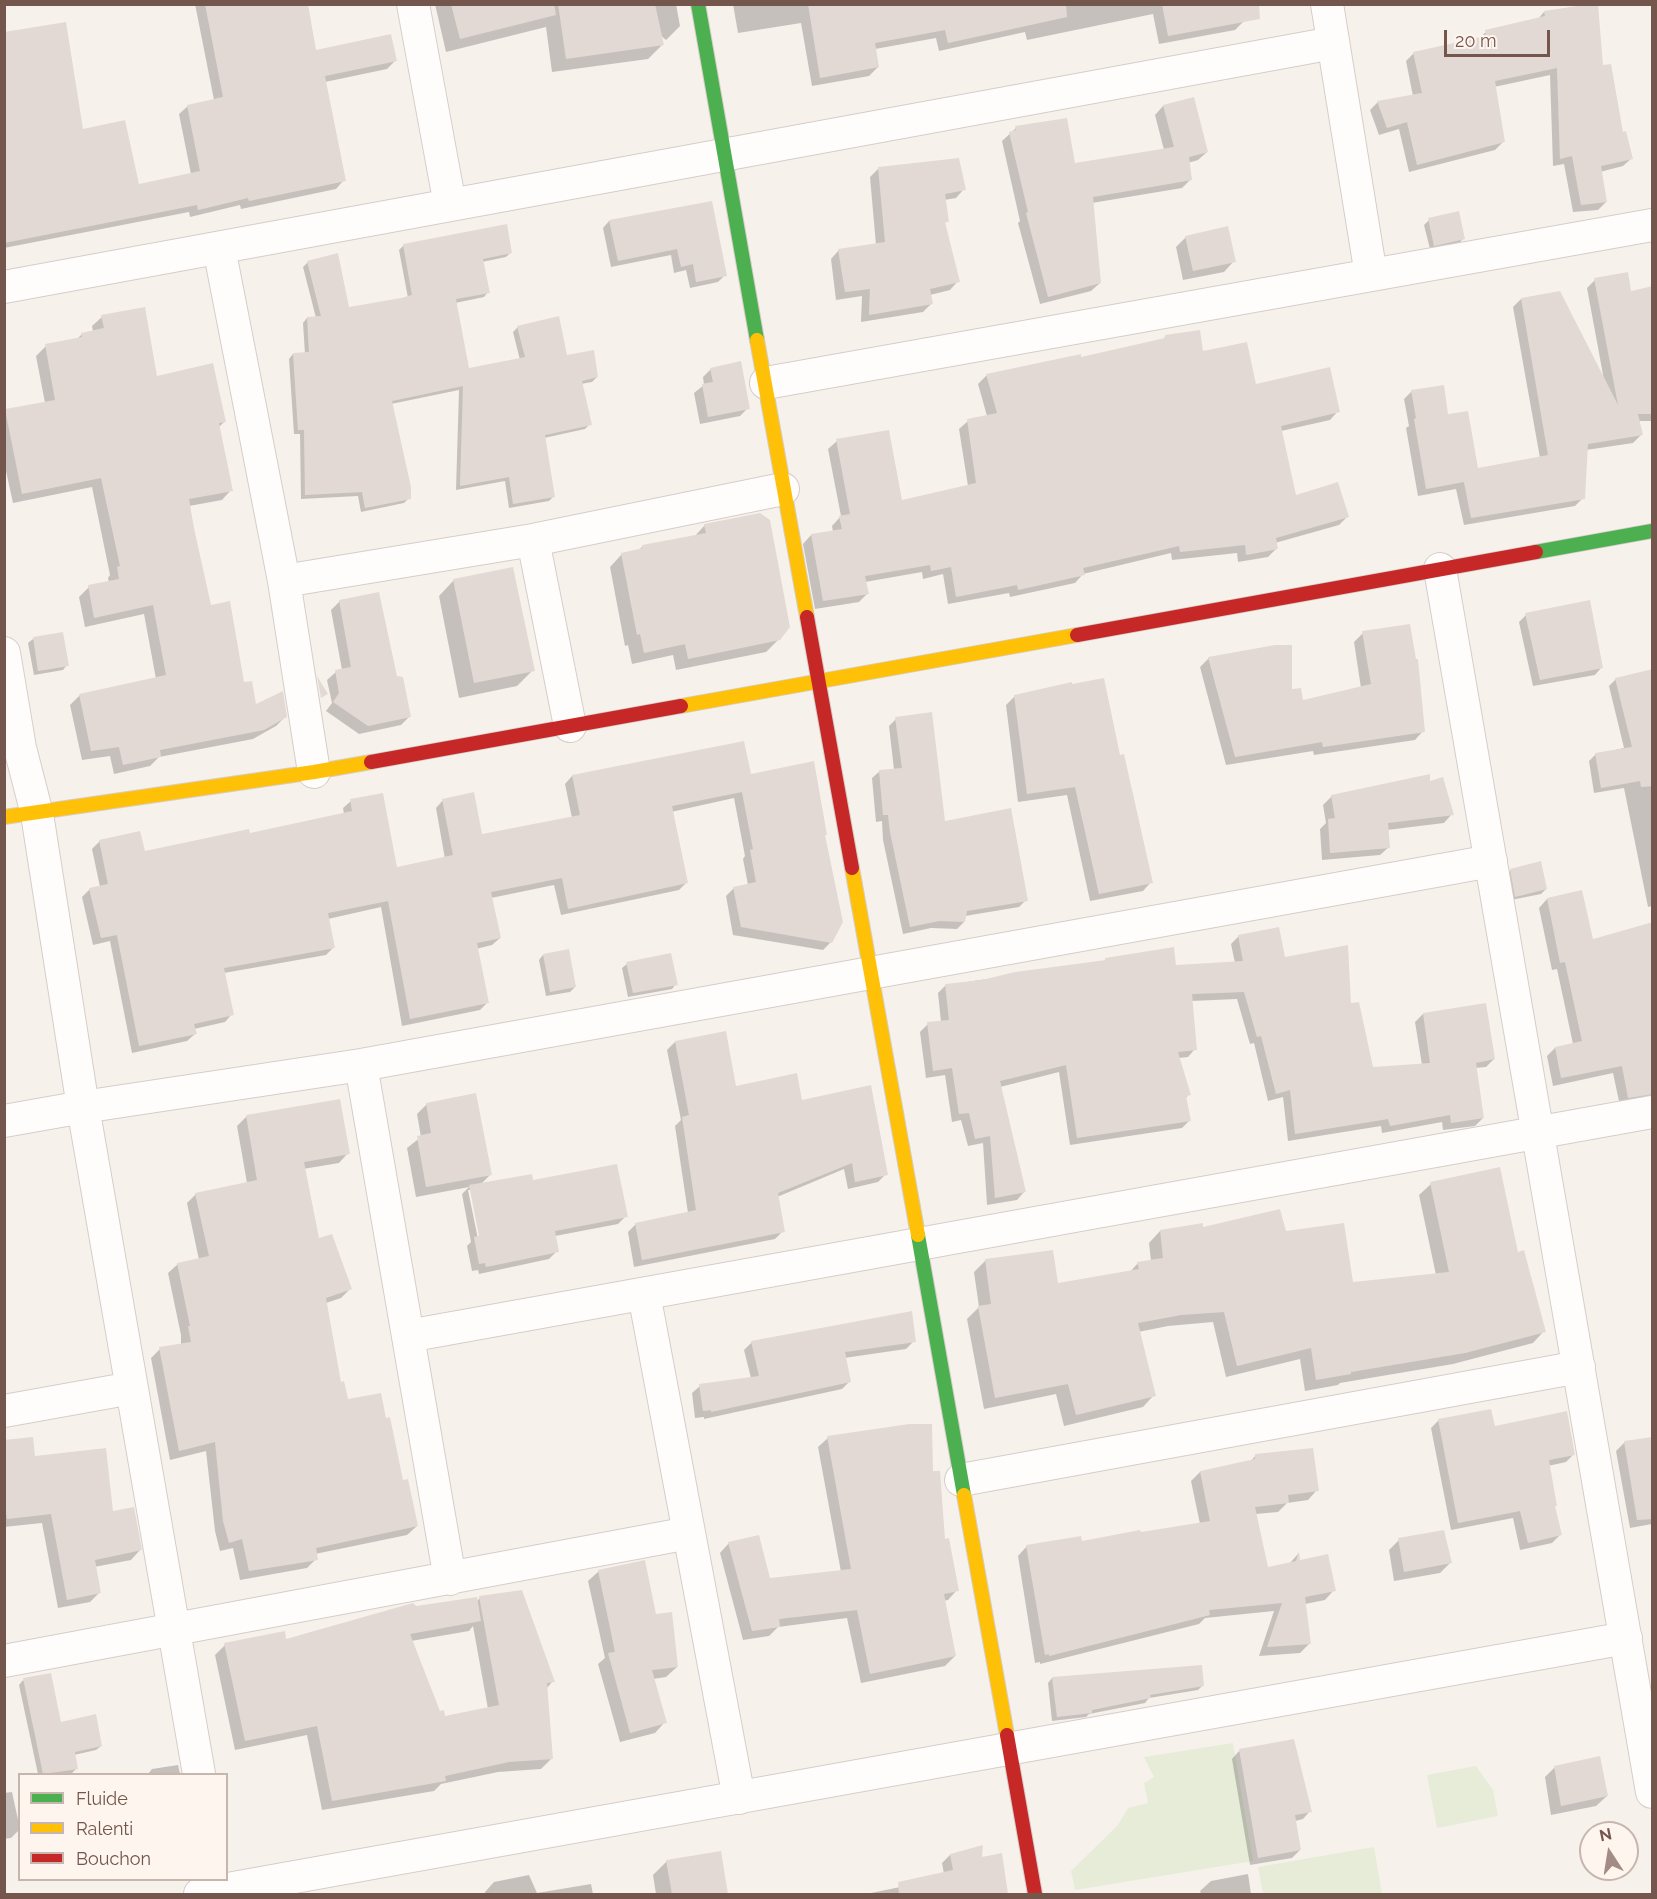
<!DOCTYPE html>
<html>
<head>
<meta charset="utf-8">
<style>
	body { margin:0 }
	#map { position:relative; width:1657px; height:1899px; overflow:hidden; background:#f7f1ec; font-family:Raleway,sans-serif }
	canvas { display:block }
	.frame { position:absolute; inset:0; border:6px solid #74564d; pointer-events:none }
	.legend { position:absolute; left:18px; top:1773px; width:210px; height:108px; box-sizing:border-box; background:#fef6ee; border:2px solid #c7b6ae; margin:0; padding:8px 10px; list-style:none; font-size:18px; color:#74564d }
	.legend li { display:flex; align-items:center; gap:12px; height:30px }
	.legend b { width:30px; border:2px solid #c7b6ae }
	.north { position:absolute; left:1579px; top:1821px; width:60px; height:60px; box-sizing:border-box; background:#fef6ee; border:2px solid #c7b6ae; border-radius:50%; rotate:348deg; font-size:16px; font-weight:700; line-height:24px; text-align:center; color:#74564d }
	.north::after { content:''; display:block; margin:auto; width:21px; height:27px; background:#a28c85; clip-path:polygon(50% 0,100% 100%,50% 72%,0 100%) }
	.scale { position:absolute; left:1444px; top:30px; width:106px; height:27px; box-sizing:border-box; border:3px solid #74564d; border-top:0; padding-left:8px; font-size:18px; line-height:21px; white-space:nowrap; color:#74564d; -webkit-text-stroke:4px #fef6ee; paint-order:stroke }
</style>
</head>
<body>
<div id="map">
<canvas width="1657" height="1899"></canvas>
<div class="frame"></div>
<ul class="legend">
<li><b style="height:8px;background:#4caf50"></b>Fluide</li>
<li><b style="height:8px;background:#ffc107"></b>Ralenti</li>
<li><b style="height:8px;background:#c62828"></b>Bouchon</li>
</ul>
<div class="north">N</div>
<div class="scale">20 m</div>
</div>
<script>
const ctx = document.querySelector('canvas').getContext('2d');
ctx.lineJoin = 'round';
function fillPath(path, color) { ctx.fillStyle = color; ctx.fill(path, 'evenodd'); }
const shape = rows => new Path2D(rows.map(r => 'M' + r).join(''));
function trace(path, color, width, dash) { ctx.strokeStyle = color; ctx.lineWidth = width; ctx.lineCap = dash ? 'butt' : 'round'; ctx.setLineDash(dash || []); ctx.stroke(path); }
const green = shape([
	[1233,1743,1253,1861,1075,1890,1071,1871,1118,1825,1128,1808,1148,1803,1144,1783,1154,1777,1144,1757],
	[1476,1766,1493,1790,1498,1816,1437,1828,1427,1775],
	[1374,1847,1382,1894,1263,1894,1258,1867]
]);
const shadow = shape([
	[195,4,251,4,315,52,395,61,387,69,325,82,344,180,336,189,241,209,240,205,190,217,189,212,4,248,4,33,82,130,138,186,191,174,179,114,188,106,214,100],
	[435,4,676,4,680,26,666,40,660,35,662,45,648,59,552,72,546,27,446,52],
	[733,4,1264,4,1241,9,1244,21,1235,30,1159,44,1153,14,1027,40,1025,32,939,51,936,38,875,49,878,67,869,76,812,86,801,23,738,33],
	[1544,12,1602,67,1622,134,1632,158,1623,166,1600,172,1606,202,1598,210,1573,212,1564,164,1553,166,1550,75,1494,87,1503,142,1495,150,1409,172,1399,129,1379,135,1370,110,1378,102,1413,96,1406,61,1414,53,1478,39,1486,32,1537,20],
	[1192,99,1207,152,1198,160,1188,163,1191,179,1182,188,1092,203,1100,283,1091,291,1040,304,1018,223,1020,221,1002,141,1016,128,1074,165,1164,150,1155,115,1163,106],
	[879,168,964,189,956,198,944,200,947,221,944,224,958,281,950,290,930,295,931,304,923,312,861,322,862,296,836,300,831,259,839,250,876,245,870,177],
	[711,203,725,275,718,282,690,288,686,270,674,273,671,255,611,267,603,228,609,221],
	[1429,220,1463,239,1459,243,1430,249,1424,225],
	[1186,237,1234,261,1224,272,1183,280,1176,247],
	[404,245,511,252,506,257,482,262,488,292,484,297,455,303,467,369,520,360,513,332,518,327,597,377,592,382,581,384,590,424,585,429,544,438,554,496,549,501,509,508,505,481,456,490,459,390,391,404,409,498,404,503,361,512,358,496,301,499,300,434,294,434,289,359,293,354,305,354,303,323,307,318,316,318,303,267,308,262,348,308,408,298,399,250],
	[1595,280,1630,292,1652,288,1652,421,1638,421,1641,435,1633,443,1586,450,1583,498,1575,506,1464,525,1456,489,1418,496,1406,428,1409,426,1404,399,1412,391,1447,416,1477,470,1540,458,1513,307,1521,299,1604,380,1587,288],
	[102,317,156,378,225,421,218,428,231,490,222,500,189,506,209,607,243,684,255,706,286,716,276,726,253,739,159,757,150,766,114,774,110,756,82,760,70,705,80,695,156,679,144,614,85,627,79,597,89,587,109,583,108,578,110,575,92,487,13,503,4,462,4,411,45,403,36,356,46,346,76,340,82,334,93,331,92,326],
	[1165,337,1202,353,1255,386,1338,411,1330,420,1281,431,1295,497,1348,516,1339,525,1275,543,1276,549,1268,557,1238,562,1237,553,1172,560,1171,553,1083,574,1075,583,1010,597,1009,593,948,604,943,574,923,579,922,572,865,582,867,594,859,602,815,609,803,544,811,535,833,532,832,526,841,516,828,449,837,441,901,501,968,486,959,429,968,421,987,416,978,384,986,376,1079,356,1080,358,1163,340],
	[711,369,748,408,740,416,700,424,694,393,704,385,703,377],
	[705,525,779,639,766,652,676,670,673,655,632,664,628,645,625,646,610,567,622,554,638,551,642,547,694,537],
	[454,580,533,670,517,686,459,698,439,596],
	[340,601,397,677,410,716,401,725,359,734,326,711,332,703,327,680,336,672,342,670,331,610],
	[1526,615,1601,668,1595,675,1533,686,1519,622],
	[1363,633,1424,730,1415,740,1314,755,1313,751,1226,765,1200,667,1209,658,1291,691,1302,701,1361,688,1354,642],
	[33,639,67,665,63,670,34,675,28,643],
	[1616,679,1652,682,1652,906,1648,907,1624,788,1594,793,1589,761,1596,754,1624,748,1609,686],
	[1015,696,1119,756,1151,882,1143,891,1090,901,1067,795,1018,802,1006,705],
	[896,719,944,823,1026,900,1019,907,965,916,964,922,957,929,931,928,903,934,883,840,882,821,876,822,872,778,880,771,894,770,889,726],
	[572,776,750,776,826,834,824,836,831,942,823,950,733,935,726,896,734,888,748,885,743,859,745,856,734,798,671,812,686,883,679,890,561,915,554,885,491,898,500,938,492,945,476,949,488,1002,480,1010,402,1026,381,907,328,919,334,947,326,955,224,973,232,1014,225,1022,194,1029,195,1034,187,1041,132,1053,110,941,93,945,82,897,90,889,100,887,92,849,100,841,143,853,249,834,344,814,343,808,351,801,396,869,445,859,436,808,443,800,481,836,572,818,565,784],
	[1429,782,1452,814,1444,823,1387,830,1389,847,1380,855,1322,860,1320,829,1326,823,1323,805,1332,796],
	[1511,870,1546,889,1541,894,1511,900,1506,875],
	[1547,899,1592,941,1652,924,1652,1100,1620,1106,1613,1073,1553,1086,1547,1056,1555,1048,1573,1044,1557,969,1552,970,1539,908],
	[1239,936,1284,959,1350,1005,1372,1069,1422,1065,1415,1022,1423,1014,1494,1059,1486,1067,1475,1068,1483,1118,1475,1126,1443,1130,1442,1122,1382,1133,1381,1126,1288,1141,1283,1097,1268,1101,1254,1043,1250,1044,1237,999,1191,1001,1195,1049,1188,1057,1179,1058,1189,1094,1185,1099,1190,1120,1182,1128,1070,1145,1059,1072,1000,1087,1024,1192,1017,1200,987,1205,983,1143,968,1146,961,1120,952,1122,945,1075,926,1078,920,1032,928,1024,941,1022,938,993,946,985,1103,962,1106,959,1174,967,1235,963,1231,944],
	[543,955,575,987,570,992,546,996,539,960],
	[627,964,676,984,672,989,628,997,622,968],
	[675,1042,735,1088,886,1174,878,1182,848,1189,844,1169,777,1197,783,1231,775,1239,634,1267,628,1232,636,1224,688,1213,675,1126,681,1120,667,1050],
	[427,1104,490,1175,480,1185,531,1181,626,1216,618,1224,555,1236,557,1251,549,1259,479,1274,478,1270,472,1271,467,1246,471,1242,462,1194,469,1187,416,1197,407,1148,421,1137,417,1114],
	[468,1190,471,1190,482,1243,479,1244],
	[247,1116,348,1153,339,1163,303,1169,318,1240,351,1288,341,1298,326,1303,340,1384,347,1401,385,1420,402,1482,417,1526,407,1535,315,1554,316,1559,307,1568,240,1580,233,1548,220,1551,215,1531,206,1451,170,1460,151,1358,160,1349,181,1345,181,1335,168,1273,178,1264,199,1260,187,1203,196,1194,247,1183,237,1126],
	[1431,1184,1517,1254,1544,1331,1533,1343,1453,1364,1340,1383,1338,1385,1305,1391,1300,1359,1226,1377,1213,1322,1168,1326,1138,1332,1154,1395,1143,1407,1064,1426,1056,1394,984,1409,967,1319,979,1307,974,1272,986,1260,1057,1285,1129,1273,1138,1263,1151,1261,1149,1243,1160,1231,1202,1229,1285,1233,1352,1284,1436,1275,1419,1195],
	[914,1341,906,1349,844,1358,849,1382,842,1389,704,1419,704,1417,695,1418,692,1393,700,1386,751,1378,744,1350,752,1342],
	[1439,1420,1494,1428,1574,1454,1566,1462,1548,1466,1553,1508,1560,1535,1552,1543,1520,1550,1513,1518,1451,1530,1431,1428],
	[828,1438,931,1473,944,1541,957,1590,948,1600,943,1601,955,1656,945,1666,861,1683,847,1618,778,1627,769,1636,743,1640,720,1553,729,1543,769,1580,841,1572,818,1447],
	[1652,1438,1652,1524,1630,1528,1616,1451,1624,1443],
	[4,1442,34,1458,111,1513,140,1550,131,1560,94,1567,99,1593,90,1602,58,1608,42,1523,4,1527],
	[1256,1455,1317,1490,1308,1500,1287,1503,1278,1512,1256,1514,1267,1568,1289,1564,1298,1554,1299,1562,1334,1590,1325,1600,1305,1604,1310,1643,1300,1653,1259,1656,1274,1611,1205,1618,1199,1624,1040,1664,1040,1662,1035,1663,1018,1556,1027,1546,1081,1543,1200,1524,1191,1481,1200,1472,1250,1462],
	[1399,1540,1450,1563,1440,1573,1394,1581,1389,1550],
	[599,1571,655,1616,677,1667,666,1677,653,1679,665,1722,655,1733,620,1742,598,1664,605,1658,588,1581],
	[480,1598,553,1681,546,1689,551,1759,541,1769,498,1772,441,1784,434,1791,322,1810,307,1735,235,1750,215,1655,225,1645,285,1641,415,1608,476,1602],
	[473,1626,488,1709,444,1718,440,1713,411,1641,469,1631],
	[1052,1678,1203,1685,1198,1690,1149,1698,1145,1703,1089,1714,1086,1717,1052,1721,1048,1683],
	[23,1680,60,1723,101,1746,96,1750,74,1755,77,1768,72,1773,38,1774,19,1685],
	[1239,1751,1310,1811,1303,1819,1295,1821,1300,1850,1292,1858,1250,1865,1232,1759],
	[178,1765,180,1774,148,1774,152,1769],
	[1555,1767,1607,1796,1596,1806,1551,1815,1545,1777],
	[12,1792,20,1829,11,1838,4,1839,4,1793],
	[720,1853,726,1894,656,1894,653,1875,667,1861],
	[950,1855,980,1859,1000,1855,1007,1894,866,1894,920,1883,944,1874,942,1863],
	[1248,1874,1251,1894,1201,1894,1200,1891,1211,1881],
	[529,1875,537,1893,591,1884,593,1894,485,1894,485,1892,494,1882]
]);
const building = shape([
	[205,4,308,4,316,50,391,34,397,61,325,76,346,181,249,201,248,198,198,210,197,205,4,243,4,32,66,22,83,129,125,120,139,184,200,171,187,105,223,97],
	[451,4,554,4,556,15,460,39],
	[558,4,655,4,664,45,566,59],
	[808,4,1066,4,1067,17,948,43,945,30,875,43,879,67,820,78],
	[1162,4,1259,4,1260,19,1168,36],
	[1590,4,1598,4,1603,65,1611,64,1623,132,1626,131,1633,159,1601,166,1607,202,1581,205,1572,156,1560,159,1557,68,1495,81,1505,142,1417,165,1407,122,1387,128,1377,101,1422,93,1413,52,1486,36,1485,30,1545,16,1544,11],
	[1194,97,1208,152,1189,157,1192,180,1093,197,1101,283,1048,297,1026,213,1028,212,1009,132,1016,130,1015,126,1067,118,1075,163,1174,147,1163,105],
	[959,158,966,190,945,194,949,222,945,222,960,282,930,289,933,304,869,315,870,289,845,292,838,249,885,242,878,167],
	[712,201,727,276,696,282,693,264,681,267,677,249,618,261,609,220],
	[1459,211,1465,239,1434,246,1428,218],
	[507,224,512,253,483,259,490,293,456,299,469,368,525,357,517,326,559,316,567,355,594,350,598,377,582,381,592,425,545,435,555,497,513,504,509,477,460,486,463,386,392,401,411,487,411,499,365,508,362,492,305,495,304,430,298,430,293,353,309,352,307,317,321,316,307,261,338,253,349,307,401,298,412,295,403,244],
	[1228,226,1236,262,1193,271,1185,236],
	[1628,272,1631,291,1653,286,1653,414,1638,414,1643,435,1588,444,1585,499,1471,518,1464,482,1426,489,1414,419,1416,418,1411,390,1444,385,1448,414,1468,411,1478,468,1548,455,1521,298,1560,291,1618,405,1594,278],
	[145,307,157,376,213,363,226,422,219,423,233,491,189,499,194,528,211,605,230,601,244,682,252,681,256,704,283,691,287,717,264,730,160,750,161,757,123,765,119,747,91,751,79,694,166,675,153,605,94,618,88,585,119,579,117,567,120,566,101,478,22,494,5,409,55,400,45,344,82,337,81,333,104,328,101,315],
	[1200,330,1203,351,1247,342,1256,384,1330,367,1340,412,1281,426,1296,495,1338,482,1349,517,1276,538,1278,549,1246,555,1245,545,1180,552,1179,546,1083,568,1085,575,1018,590,1017,585,956,597,951,567,931,571,930,565,865,576,869,594,823,601,811,534,842,529,839,516,850,514,836,439,889,430,902,500,976,483,967,419,997,413,986,374,1081,354,1081,357,1165,338,1165,335],
	[741,361,750,409,708,417,702,384,713,382,710,368],
	[760,513,770,520,790,627,780,640,688,659,685,644,644,653,640,634,637,635,621,553,643,548,642,545,706,533,704,524],
	[513,567,535,671,474,683,453,579],
	[379,592,397,676,403,677,411,717,368,726,333,702,339,693,335,670,351,667,339,600],
	[1590,600,1603,668,1540,680,1525,613],
	[1410,624,1416,659,1418,659,1425,732,1323,747,1322,742,1235,757,1208,657,1275,645,1292,645,1292,689,1301,688,1303,700,1371,684,1362,631],
	[63,632,69,666,38,671,33,637],
	[1653,669,1653,786,1641,787,1640,781,1601,788,1595,753,1632,747,1615,678],
	[317,676,328,694,321,698],
	[1104,678,1120,755,1124,754,1153,883,1099,894,1075,787,1027,794,1014,695,1072,682,1072,684],
	[932,712,945,821,1011,808,1028,901,967,911,965,922,939,921,910,927,890,832,888,815,883,815,879,770,902,768,895,717],
	[744,741,751,774,814,761,827,835,825,835,843,922,832,943,741,927,733,887,756,882,750,850,753,849,742,792,672,806,688,883,568,909,562,878,491,892,501,938,477,943,489,1003,410,1019,388,901,328,913,335,948,224,968,234,1015,194,1024,197,1034,139,1046,117,935,101,938,89,888,108,884,99,840,140,831,145,851,249,829,250,833,352,811,350,799,383,793,397,867,453,855,442,799,474,792,482,834,580,815,572,775],
	[1430,774,1430,781,1443,777,1454,815,1388,823,1390,848,1330,853,1328,819,1335,818,1331,795],
	[1541,861,1547,889,1515,897,1510,869],
	[1582,890,1593,939,1653,922,1653,1094,1628,1098,1622,1066,1561,1078,1555,1047,1582,1041,1565,962,1560,963,1547,898],
	[1279,927,1285,957,1348,945,1351,1003,1359,1002,1373,1067,1430,1063,1423,1013,1486,1003,1495,1059,1476,1063,1484,1118,1451,1123,1450,1115,1390,1126,1388,1119,1295,1134,1290,1090,1276,1094,1261,1036,1257,1037,1244,992,1192,994,1197,1050,1178,1052,1191,1095,1186,1096,1191,1121,1077,1138,1066,1065,1000,1081,1026,1192,995,1198,990,1136,975,1139,969,1113,959,1114,952,1068,933,1071,927,1022,949,1020,945,984,982,980,1015,972,1106,960,1105,958,1174,947,1176,965,1243,961,1238,935],
	[569,949,576,987,550,992,543,954],
	[671,953,678,985,633,993,626,962],
	[726,1031,736,1086,797,1073,802,1100,871,1085,888,1175,855,1182,852,1163,778,1193,785,1232,642,1260,635,1223,696,1210,682,1117,689,1115,675,1041],
	[476,1093,492,1175,426,1187,417,1136,431,1133,426,1103],
	[340,1099,350,1154,304,1162,319,1238,332,1234,352,1289,326,1298,341,1382,344,1381,348,1399,381,1393,386,1418,390,1417,403,1480,408,1479,418,1526,316,1548,318,1560,249,1571,242,1539,229,1543,223,1521,215,1442,179,1451,159,1347,191,1342,188,1326,190,1326,177,1263,209,1256,195,1193,257,1180,246,1115],
	[617,1164,628,1217,555,1231,559,1252,486,1267,485,1263,479,1264,474,1237,479,1236,469,1185,532,1174,533,1180],
	[1500,1167,1518,1252,1524,1250,1546,1332,1465,1353,1351,1372,1351,1374,1316,1380,1311,1348,1237,1366,1224,1312,1181,1315,1138,1323,1156,1396,1076,1415,1068,1384,995,1398,978,1306,991,1304,985,1259,1053,1250,1058,1283,1139,1269,1137,1262,1163,1258,1160,1230,1203,1223,1203,1227,1280,1209,1286,1231,1344,1223,1353,1282,1449,1272,1430,1182],
	[912,1311,916,1342,845,1352,851,1382,711,1412,711,1410,703,1411,699,1384,759,1376,751,1341],
	[1491,1409,1495,1426,1567,1411,1575,1455,1549,1460,1557,1506,1555,1506,1562,1535,1528,1543,1520,1511,1458,1523,1438,1419],
	[909,1424,932,1424,933,1471,940,1471,945,1539,949,1538,959,1591,944,1594,956,1656,870,1674,857,1610,779,1619,780,1627,752,1631,728,1542,759,1535,770,1578,851,1569,827,1436],
	[33,1437,35,1456,106,1448,113,1511,134,1507,142,1550,95,1560,101,1593,67,1600,51,1514,7,1519,4,1501,4,1440],
	[1653,1437,1653,1519,1637,1520,1624,1441],
	[1313,1448,1319,1491,1288,1495,1289,1503,1255,1507,1268,1567,1296,1561,1299,1551,1300,1560,1328,1554,1336,1591,1305,1597,1311,1644,1267,1647,1282,1603,1209,1610,1210,1615,1049,1656,1049,1654,1045,1655,1026,1545,1081,1536,1082,1541,1140,1530,1141,1532,1210,1521,1200,1471,1255,1459,1255,1454],
	[1444,1530,1452,1563,1404,1572,1398,1538],
	[645,1560,656,1614,672,1612,678,1667,652,1670,667,1723,630,1733,608,1653,615,1652,598,1570],
	[522,1590,555,1682,547,1683,553,1759,509,1762,445,1776,446,1781,332,1801,317,1726,245,1741,224,1643,285,1631,286,1639,413,1603,416,1606,477,1597,481,1621,410,1634,440,1711,444,1710,445,1716,499,1705,479,1596],
	[1202,1665,1204,1686,1150,1695,1151,1698,1092,1710,1092,1713,1057,1717,1052,1677],
	[51,1673,61,1722,96,1714,102,1746,75,1752,78,1769,43,1774,23,1678],
	[1294,1739,1312,1812,1295,1815,1301,1850,1258,1858,1239,1749],
	[1600,1756,1608,1796,1561,1806,1554,1766],
	[983,1845,982,1857,1002,1853,1008,1894,899,1894,898,1882,953,1870,950,1854],
	[721,1851,728,1894,672,1894,666,1860]
]);
const street = shape([
	[413,4,450,205],
	[1327,4,1371,275],
	[219,248,284,581,314,772],
	[4,287,1333,43],
	[766,383,1652,225],
	[533,540,570,726],
	[1440,569,1652,1792],
	[284,581,533,540,783,489],
	[4,653,20,748,37,814,83,1107,199,1774],
	[361,1065,450,1579],
	[4,1121,83,1107,361,1065,1491,861],
	[644,1294,739,1798],
	[408,1336,1652,1112],
	[4,1411,132,1388],
	[961,1480,1579,1367],
	[4,1661,689,1533],
	[200,1894,1626,1638]
]);
const fast = shape([
	[698,4,757,340],
	[1536,552,1652,531],
	[918,1235,964,1495]
]);
const slow = shape([
	[757,340,807,617],
	[681,706,1077,635],
	[4,817,314,772,371,762],
	[852,868,918,1235],
	[964,1495,1007,1735]
]);
const jam = shape([
	[807,617,852,868],
	[1077,635,1536,552],
	[371,762,681,706],
	[1007,1735,1035,1894]
]);
fillPath(green, '#e6ecd8');
fillPath(shadow, '#0003');
fillPath(building, '#e3d9d4');
trace(street, '#d6cdc9', 34);
trace(fast, '#d6cdc8', 16);
trace(slow, '#d6cdc8', 16);
trace(jam, '#d6cdc8', 16);
trace(street, '#fefdfc', 32);
trace(fast, '#4caf50', 14);
trace(slow, '#ffc107', 14);
trace(jam, '#c62828', 14);
</script>
</body>
</html>
